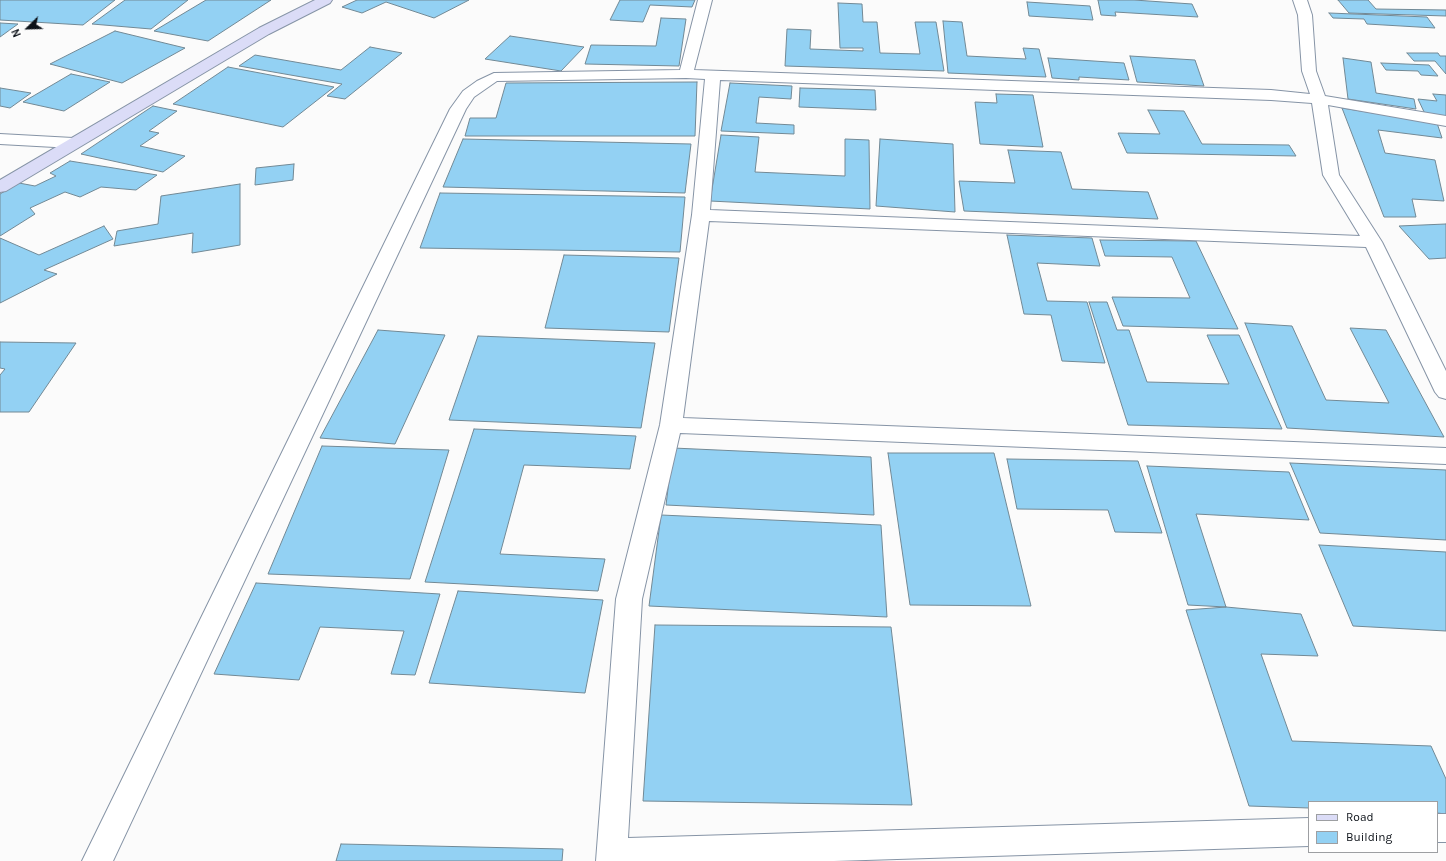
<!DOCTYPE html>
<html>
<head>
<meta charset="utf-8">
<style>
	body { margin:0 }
	#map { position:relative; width:1446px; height:861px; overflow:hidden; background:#fbfbfb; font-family:Karla,sans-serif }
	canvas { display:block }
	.legend { position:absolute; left:1308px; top:801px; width:130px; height:52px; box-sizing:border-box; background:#fff; border:1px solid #9d9fa2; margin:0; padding:5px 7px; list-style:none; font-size:12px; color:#0b1017 }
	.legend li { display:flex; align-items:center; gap:8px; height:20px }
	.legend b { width:20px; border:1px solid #9d9fa2 }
	.north { position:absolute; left:8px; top:8px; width:40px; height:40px; -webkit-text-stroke:3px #fff; paint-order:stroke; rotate:247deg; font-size:11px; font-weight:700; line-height:16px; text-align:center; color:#0b1017 }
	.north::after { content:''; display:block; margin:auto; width:14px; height:18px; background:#0b1017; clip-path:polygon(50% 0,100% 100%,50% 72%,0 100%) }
</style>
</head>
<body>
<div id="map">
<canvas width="1446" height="861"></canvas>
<ul class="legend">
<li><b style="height:5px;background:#dbdcf7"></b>Road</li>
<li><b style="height:11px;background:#93d1f3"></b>Building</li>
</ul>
<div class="north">N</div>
</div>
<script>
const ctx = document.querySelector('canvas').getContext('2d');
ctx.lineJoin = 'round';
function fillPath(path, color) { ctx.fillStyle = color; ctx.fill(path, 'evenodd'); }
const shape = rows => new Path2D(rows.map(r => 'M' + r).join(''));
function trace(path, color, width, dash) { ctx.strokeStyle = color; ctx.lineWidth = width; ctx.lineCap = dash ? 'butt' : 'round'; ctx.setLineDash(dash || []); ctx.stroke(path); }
const building = shape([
	[0,0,115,0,83,25,0,20,0,0],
	[125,0,188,0,151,29,92,24,125,0],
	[206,0,271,0,208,41,154,31,206,0],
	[357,0,469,0,434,18,386,2,362,13,342,7,357,0],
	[620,0,695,0,692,7,650,5,643,22,610,20,620,0],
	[1098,0,1134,0,1192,4,1198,17,1115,12,1116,16,1101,15,1098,0],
	[1338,0,1368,0,1376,9,1446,10,1446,16,1349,13,1338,0],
	[1027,2,1090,6,1093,20,1029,16,1027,2],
	[838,3,862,4,863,22,877,22,880,53,920,54,915,22,936,22,944,71,785,66,787,29,811,30,810,49,863,51,863,48,840,48,838,3],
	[1329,13,1427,17,1435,28,1367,24,1364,19,1333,18,1329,13],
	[661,18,686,19,679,66,585,64,591,45,656,46,661,18],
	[943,21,962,22,967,56,1026,59,1023,48,1039,49,1046,77,948,73,943,21],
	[0,23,18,24,0,37,0,23],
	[115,31,185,48,122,83,50,64,115,31],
	[510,36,584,47,561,71,485,59,510,36],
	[370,47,402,53,345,99,327,96,342,84,239,66,255,55,341,70,370,47],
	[1407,53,1438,53,1440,56,1446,56,1446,74,1435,61,1414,61,1407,53],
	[1130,56,1195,60,1204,86,1137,82,1130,56],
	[1048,58,1124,63,1129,80,1079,77,1079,80,1052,78,1048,58],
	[1343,58,1371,62,1376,93,1414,99,1416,109,1348,99,1343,58],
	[1381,63,1429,65,1438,76,1421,75,1418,71,1386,70,1381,63],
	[228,67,334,87,283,127,173,104,228,67],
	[71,74,110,82,64,111,23,102,71,74],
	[697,82,695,136,465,136,470,118,496,118,506,83,697,82],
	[730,83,792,86,791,99,759,97,756,123,794,125,794,134,721,131,730,83],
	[0,88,31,93,10,108,0,106,0,88],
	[800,88,875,90,876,110,799,107,800,88],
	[996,94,1033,95,1043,147,980,144,975,102,997,103,996,94],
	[1433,94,1446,95,1446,116,1425,114,1418,99,1437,101,1433,94],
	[153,106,177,111,149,131,159,133,140,146,185,156,163,172,81,154,153,106],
	[1342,108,1437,123,1442,138,1378,130,1385,153,1435,160,1444,201,1412,199,1416,217,1384,217,1342,108],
	[1148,110,1184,111,1202,144,1289,145,1296,156,1127,153,1118,133,1160,134,1148,110],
	[721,135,759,137,755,172,845,176,845,139,869,140,870,209,710,201,721,135],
	[463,139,691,144,685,193,443,187,463,139],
	[880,139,953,144,955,212,876,206,880,139],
	[1008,150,1061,152,1072,189,1148,192,1158,219,964,211,959,181,1015,183,1008,150],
	[70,161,157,175,136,190,101,187,80,197,65,192,30,208,35,214,0,236,0,194,19,183,35,186,56,176,50,173,70,161],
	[294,164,293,180,255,185,256,168,294,164],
	[240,184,240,245,192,253,193,233,114,246,117,231,158,224,161,196,240,184],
	[440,193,685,197,680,252,420,248,440,193],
	[1446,224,1446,258,1429,259,1399,226,1446,224],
	[104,226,113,239,44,270,57,274,0,303,0,238,39,255,104,226],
	[1007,235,1092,238,1100,266,1037,263,1047,301,1087,302,1105,363,1062,361,1051,315,1024,314,1007,235],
	[1100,240,1196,241,1238,329,1123,326,1112,297,1190,298,1172,257,1105,256,1100,240],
	[564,255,679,258,669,332,545,328,564,255],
	[1089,302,1107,302,1117,330,1129,330,1147,382,1229,384,1207,335,1239,335,1282,429,1128,425,1089,302],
	[1245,323,1292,326,1326,400,1389,403,1350,328,1386,330,1444,437,1287,428,1245,323],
	[378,330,445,335,395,444,320,438,378,330],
	[478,336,655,343,641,428,449,420,478,336],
	[0,342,76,343,29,412,0,412,0,375,5,369,0,368,0,342],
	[474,429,636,436,630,469,524,465,500,554,605,559,598,591,425,582,474,429],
	[322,446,449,450,410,579,268,574,322,446],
	[673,448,871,457,874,515,666,505,673,448],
	[888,453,994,453,1031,606,910,605,888,453],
	[1007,459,1138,461,1162,533,1115,532,1108,510,1017,509,1007,459],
	[1290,463,1446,470,1446,540,1320,533,1290,463],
	[1147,466,1289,472,1309,520,1196,514,1226,607,1188,605,1147,466],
	[661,515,881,525,887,617,649,606,661,515],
	[1319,545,1446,552,1446,631,1353,626,1319,545],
	[256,583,440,594,415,675,391,674,404,631,320,627,299,680,214,674,256,583],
	[458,591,603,600,585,693,429,683,458,591],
	[1226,607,1301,614,1318,656,1261,654,1292,741,1431,746,1446,779,1446,814,1437,813,1437,802,1309,802,1309,808,1249,806,1186,610,1226,607],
	[655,625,891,627,912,805,643,801,655,625],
	[341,844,563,849,562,861,336,861,341,844]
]);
const minor = shape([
	[698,0,712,0,694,70,1271,90,1310,94,1302,71,1298,15,1293,0,1307,0,1312,15,1316,71,1325,96,1446,116,1446,126,1328,105,1339,175,1382,242,1446,371,1446,399,1439,397,1435,392,1366,247,709,221,683,418,1446,448,1446,464,680,433,642,599,628,838,1309,818,1309,846,834,861,596,861,616,599,660,425,692,215,705,79,686,78,497,81,474,97,466,109,113,861,82,861,450,109,463,91,477,81,494,73,680,70,698,0],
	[720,80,1271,100,1312,103,1323,175,1360,236,710,210,720,80],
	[0,134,73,138,79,140,81,143,79,146,73,148,0,144,0,134],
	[1437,814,1446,814,1446,842,1437,842,1437,814]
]);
const secondary = shape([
	[315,0,332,0,330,3,269,34,6,191,0,192,0,180,259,28,315,0]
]);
fillPath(building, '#93d1f3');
trace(building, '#728995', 1);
trace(minor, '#8694a6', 2);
trace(secondary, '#8694a6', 2);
fillPath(minor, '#fff');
fillPath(secondary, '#dbdcf7');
</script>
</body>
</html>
